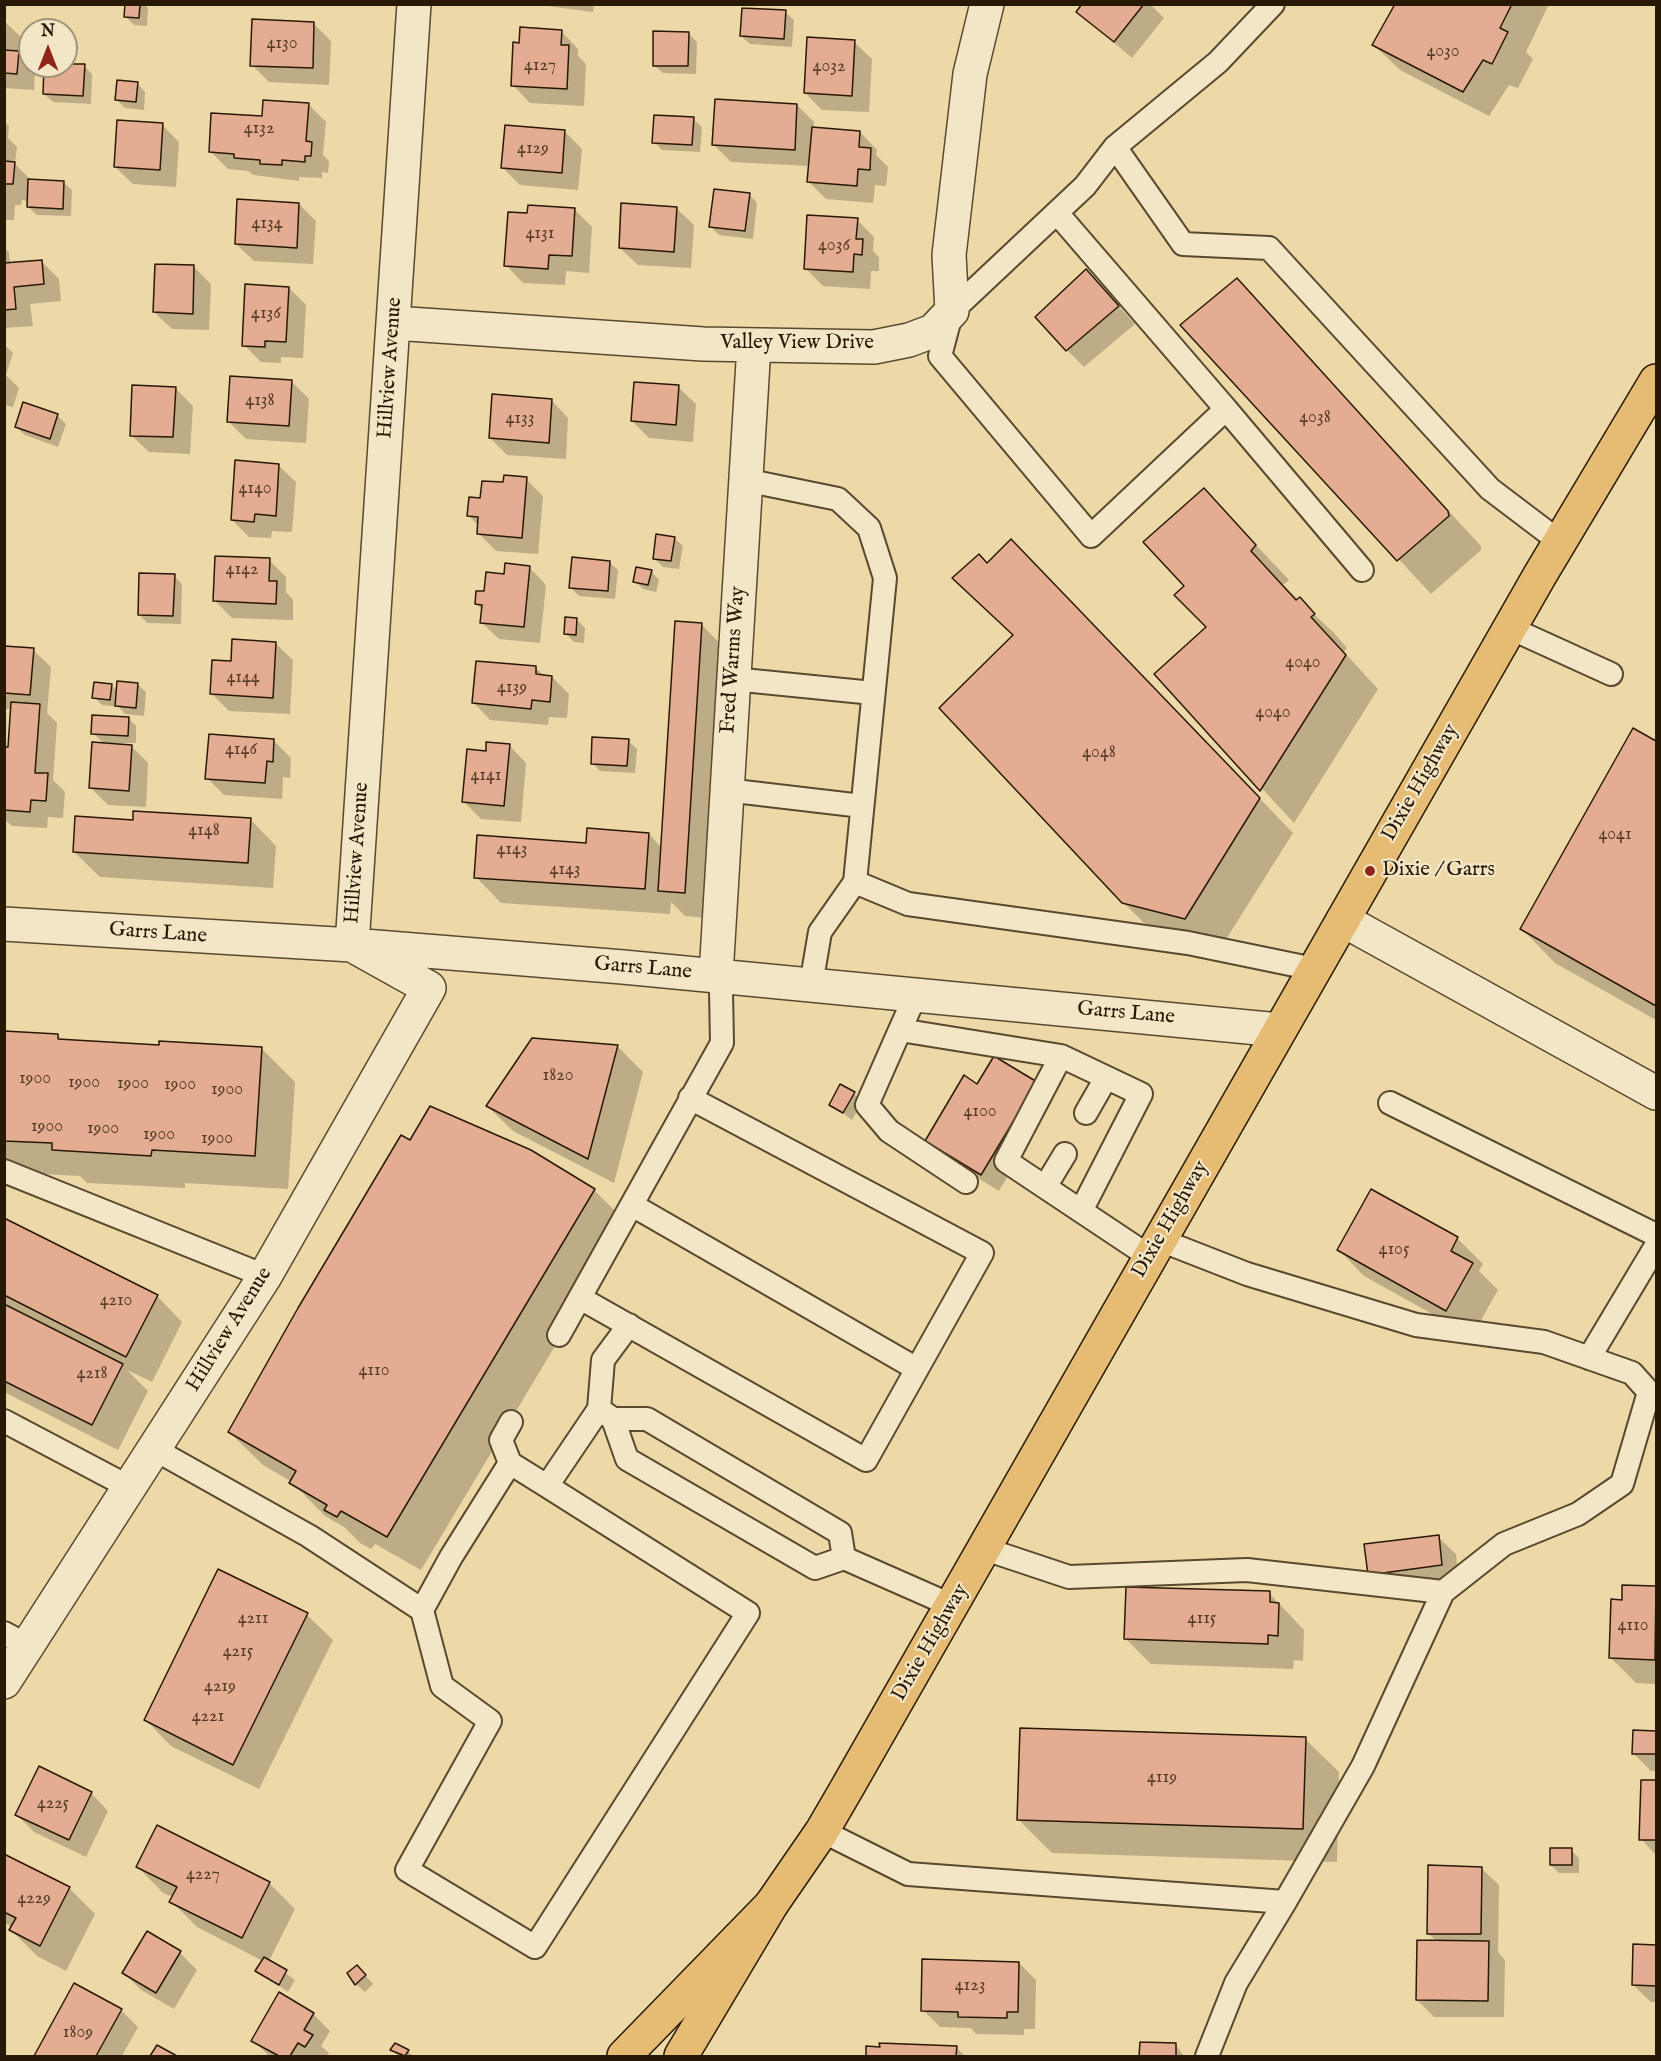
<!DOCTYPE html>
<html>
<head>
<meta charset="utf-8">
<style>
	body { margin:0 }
	#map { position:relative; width:1661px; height:2061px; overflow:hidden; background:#edd8a8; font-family:"IM FELL English",serif }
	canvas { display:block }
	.frame { position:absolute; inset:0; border:6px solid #281907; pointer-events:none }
	.north { position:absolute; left:18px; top:18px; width:60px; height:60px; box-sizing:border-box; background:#f3e6c6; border:2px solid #a2947a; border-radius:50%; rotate:0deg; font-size:16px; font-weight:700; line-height:24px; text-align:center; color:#281907 }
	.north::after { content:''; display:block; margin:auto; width:21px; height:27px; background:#8f2418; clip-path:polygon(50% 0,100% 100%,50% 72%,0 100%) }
</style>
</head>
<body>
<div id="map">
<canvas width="1661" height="2061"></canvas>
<div class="frame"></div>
<div class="north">N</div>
</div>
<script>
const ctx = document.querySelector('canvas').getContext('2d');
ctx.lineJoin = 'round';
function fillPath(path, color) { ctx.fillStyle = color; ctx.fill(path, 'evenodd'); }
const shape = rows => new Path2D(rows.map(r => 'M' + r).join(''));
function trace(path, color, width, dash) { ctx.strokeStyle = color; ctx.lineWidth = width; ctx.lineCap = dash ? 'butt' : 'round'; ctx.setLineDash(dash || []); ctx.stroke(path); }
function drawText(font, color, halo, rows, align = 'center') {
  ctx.font = font + ' "IM FELL English",serif'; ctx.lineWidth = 4.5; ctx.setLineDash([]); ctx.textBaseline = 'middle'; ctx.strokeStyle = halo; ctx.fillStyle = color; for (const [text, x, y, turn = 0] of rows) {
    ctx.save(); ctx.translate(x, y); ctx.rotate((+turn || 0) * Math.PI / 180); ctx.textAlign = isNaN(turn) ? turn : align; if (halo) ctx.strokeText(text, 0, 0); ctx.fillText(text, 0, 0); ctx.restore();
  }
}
const shadow = shape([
	[126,4,144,4,148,8,147,26,134,25,125,16],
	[532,4,594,4,593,12],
	[1084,4,1150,4,1164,18,1132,58,1078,12],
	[1396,4,1549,4,1526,52,1533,59,1518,88,1509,85,1489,116,1400,70,1374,45],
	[785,12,794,20,792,47,750,44,741,36],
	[4,21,20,36,19,54,35,70,34,90,4,88],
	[313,23,331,41,329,85,269,82,252,65],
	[561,31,578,49,578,56,586,64,584,106,530,103,513,85],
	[688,33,697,42,696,74,663,73,654,65],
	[854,42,872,59,869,112,822,110,805,93],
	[46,66,84,66,92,74,91,104,53,102,44,94],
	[137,83,145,92,144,110,125,108,117,100],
	[308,104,326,122,323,155,329,161,328,173,322,172,322,178,299,177,299,181,253,175,248,171,228,169,211,152,263,118],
	[797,105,814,122,814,129,860,132,877,150,876,155,888,167,886,186,875,185,873,203,826,199,809,182,810,166,731,162,714,145],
	[693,119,702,127,700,152,662,150,654,142],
	[4,122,9,126,8,138,17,147,15,164,32,181,63,182,72,190,71,216,37,215,28,207,29,201,22,200,21,205,15,205,14,220,4,220],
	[162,125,179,142,176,187,133,184,115,167],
	[565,132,582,149,578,190,520,185,503,168],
	[749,194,757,203,753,239,719,235,711,227],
	[299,204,316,221,313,264,254,261,236,244],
	[676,208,694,225,691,268,638,265,620,248],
	[574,209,592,227,589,273,566,271,565,285,523,283,506,265],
	[857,220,874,237,873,251,879,257,879,271,871,271,870,289,823,286,806,269],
	[4,248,9,252,10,264,42,262,59,279,61,301,30,304,33,326,4,328],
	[194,267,211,284,209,330,172,329,154,312],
	[1086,271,1135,324,1084,367,1067,350],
	[1236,280,1481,546,1481,550,1431,594,1183,325],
	[289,288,306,305,303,358,281,357,281,363,261,362,244,345],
	[4,344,13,353,6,375,19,388,13,407,4,405],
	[292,382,309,399,306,443,246,439,229,422],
	[678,387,696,404,693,442,649,438,632,421],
	[176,389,193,406,190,454,149,452,131,435],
	[551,400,568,418,566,459,507,455,490,438],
	[57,415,66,424,58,447,25,435,16,427],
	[278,465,296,482,292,532,272,531,271,538,249,537,232,520],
	[526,479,543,496,538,554,496,551,478,533,479,526,469,516,482,500,504,483],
	[1204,490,1289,580,1283,585,1334,633,1347,648,1344,652,1378,689,1294,823,1156,674,1208,627,1186,586],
	[674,538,683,546,679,569,663,567,654,558],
	[269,560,286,577,286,592,293,600,293,620,232,618,215,601],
	[609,562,618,570,615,599,579,596,571,588],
	[987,565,1045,575,1293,833,1218,952,1157,936,1123,902],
	[529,567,546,585,540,643,499,639,481,622,483,610,476,604,505,575],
	[651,571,659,580,656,592,643,589,635,581],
	[174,576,182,584,181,624,147,623,139,614],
	[577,620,585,628,584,643,574,642,566,634],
	[702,625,727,651,710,918,685,916,671,902,670,914,501,903,476,877,588,844,649,834,662,848],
	[275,643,293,660,290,714,229,711,212,694,232,663],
	[4,648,33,650,51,667,47,713,57,723,53,780,65,792,63,818,48,817,47,828,12,826,4,819,4,749,10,749,12,709,4,709],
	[536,668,544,676,552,677,569,694,567,718,549,717,548,725,490,720,473,702],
	[137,684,146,692,144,716,125,714,119,707,102,705,94,697,111,685,118,692],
	[128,718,136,726,136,743,103,743,93,733],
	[1634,730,1656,742,1656,1020,1555,963,1522,929],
	[274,741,291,758,290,778,283,777,282,799,224,795,207,778],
	[628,741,637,749,635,773,600,771,592,763],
	[509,745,526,763,521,822,481,819,464,802],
	[131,746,148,763,146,807,108,805,91,788],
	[251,820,276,846,273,888,100,877,74,852,134,822],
	[4,1032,58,1035,64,1041,261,1048,295,1082,288,1189,185,1183,185,1188,87,1183,80,1176,4,1172],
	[533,1039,618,1047,643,1072,614,1183,513,1131,487,1106],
	[1036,1083,1053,1100,999,1191,944,1157,927,1140,978,1086],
	[854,1094,862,1102,852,1120,831,1104],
	[411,1142,594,1190,628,1224,421,1570,375,1544,371,1549,360,1543,344,1527,325,1516,292,1482,263,1465,229,1432],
	[4,1219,157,1296,182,1322,152,1382,127,1370,148,1391,118,1450,4,1392],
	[1457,1238,1483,1264,1479,1271,1498,1290,1472,1336,1364,1276,1339,1250],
	[1438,1537,1456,1554,1459,1582,1370,1574],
	[1624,1586,1656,1588,1656,1684,1636,1683,1610,1657,1623,1601],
	[1269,1593,1304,1630,1303,1661,1294,1660,1293,1669,1151,1664,1125,1638],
	[307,1615,333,1640,259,1789,171,1746,146,1720],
	[1634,1732,1656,1732,1656,1771,1651,1771,1634,1754],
	[1305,1739,1339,1772,1337,1862,1052,1853,1018,1819],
	[1643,1781,1656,1782,1656,1855,1641,1839],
	[91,1793,108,1811,86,1857,34,1832,17,1815],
	[1571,1850,1579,1858,1579,1873,1559,1873,1551,1865],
	[4,1856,69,1888,95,1914,66,1971,37,1956,11,1930,13,1927,4,1923],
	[138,1867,269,1883,295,1909,269,1961,295,1980,288,1992,257,1971,263,1961,197,1927,171,1901,173,1897,163,1893],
	[1481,1868,1499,1885,1498,1952,1505,1960,1504,2017,1434,2017,1417,2000,1436,1941,1428,1933],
	[1634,1946,1656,1946,1656,2002,1651,2002,1633,1985],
	[180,1953,197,1970,174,2009,141,1990,124,1973],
	[1019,1963,1036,1980,1035,2029,1024,2029,1024,2035,976,2034,971,2028,940,2027,923,2010],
	[365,1975,373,1984,365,1992,356,1984],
	[74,1985,121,2010,138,2027,122,2056,36,2056],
	[313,2014,330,2031,321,2046,329,2053,327,2056,269,2056,253,2040],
	[1141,2044,1176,2045,1184,2056,1141,2056],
	[395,2045,408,2052,413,2056,398,2056,392,2050],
	[868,2047,956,2047,965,2056,868,2056]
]);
const building = shape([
	[125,4,140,4,139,18,124,17,125,4],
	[1082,4,1144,4,1114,42,1076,12,1082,4],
	[1395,4,1512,4,1500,28,1508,32,1492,64,1483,60,1463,92,1372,45,1395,4],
	[742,8,786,10,784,39,740,36,742,8],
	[252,19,314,22,313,68,250,66,252,19],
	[520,27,562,30,561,45,569,45,567,89,511,86,513,42,519,43,520,27],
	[653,31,689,32,688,66,653,66,653,31],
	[807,37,855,40,852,96,804,93,807,37],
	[4,50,19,51,17,74,4,73,4,50],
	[66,64,85,64,83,96,43,94,44,66,66,66,66,64],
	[117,80,138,82,136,102,115,100,117,80],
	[715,99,797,104,795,150,712,145,715,99],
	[263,100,309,103,306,141,312,142,311,156,305,156,305,162,282,160,282,165,260,164,260,160,234,158,234,154,209,152,211,113,262,116,263,100],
	[654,115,694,117,692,145,652,143,654,115],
	[117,120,163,123,160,170,114,167,117,120],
	[505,125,565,130,562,173,501,168,505,125],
	[812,127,860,131,859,147,871,148,870,170,858,169,857,186,807,182,812,127],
	[4,161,15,162,13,184,5,184,5,189,4,161],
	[28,179,64,181,63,209,27,207,28,179],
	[714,189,750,193,745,231,709,227,714,189],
	[237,199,299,203,297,248,235,244,237,199],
	[621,203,677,207,674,252,619,248,621,203],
	[528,205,575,208,572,256,549,255,548,269,504,266,508,212,527,213,528,205],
	[807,215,858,218,856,239,863,239,862,255,854,254,853,272,804,269,807,215],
	[42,260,44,284,14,287,16,309,4,310,4,263,42,260],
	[155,264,194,265,193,314,153,312,155,264],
	[1086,269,1119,306,1066,351,1035,317,1086,269],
	[1237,278,1448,511,1449,516,1397,561,1180,325,1237,278],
	[245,284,289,287,286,342,265,341,265,347,242,346,245,284],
	[230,376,292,380,289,426,227,422,230,376],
	[634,382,679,385,676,425,631,421,634,382],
	[132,385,176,387,173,437,130,436,132,385],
	[492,394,552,399,549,443,489,438,492,394],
	[23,402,58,414,50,439,15,427,23,402],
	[235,460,279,464,276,516,255,514,254,522,231,520,235,460],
	[504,475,527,477,522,538,477,534,478,517,467,516,469,497,480,498,482,481,503,482,504,475],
	[1204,488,1256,545,1251,551,1296,600,1300,597,1315,614,1311,617,1346,655,1260,791,1154,674,1206,627,1174,595,1184,586,1143,542,1204,488],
	[656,534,675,537,671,561,653,559,656,534],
	[1011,539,1260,798,1185,919,1122,903,939,708,1013,635,952,578,979,554,987,563,1011,539],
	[215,556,270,558,269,581,277,581,276,604,213,601,215,556],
	[572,557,610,561,608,591,569,588,572,557],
	[505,563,530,566,524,627,480,623,482,605,475,604,476,591,484,591,486,572,504,574,505,563],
	[636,567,652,570,648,585,633,582,636,567],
	[139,573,175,574,173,616,138,615,139,573],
	[565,617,577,618,576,635,564,634,565,617],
	[675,621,702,623,685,893,658,891,675,621],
	[232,639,276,642,273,698,210,694,212,660,231,661,232,639],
	[4,646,34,648,30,695,4,693,4,646],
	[476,661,536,666,536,674,552,676,550,702,532,700,531,709,472,703,476,661],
	[117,681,138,683,136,708,115,706,117,681],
	[94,682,112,684,110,700,92,698,94,682],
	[11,702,40,704,35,773,48,773,46,801,31,800,30,812,4,810,4,747,8,747,11,702],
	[92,715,129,717,128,736,91,734,92,715],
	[1633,728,1656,741,1656,1006,1520,929,1633,728],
	[209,734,274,739,273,762,267,761,265,783,205,779,209,734],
	[592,737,629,739,627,766,591,764,592,737],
	[92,742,132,745,129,791,89,788,92,742],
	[486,742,510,744,504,806,462,802,467,749,486,751,486,742],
	[133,811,251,818,248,863,73,852,75,816,133,820,133,811],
	[587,828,649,833,645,889,474,878,477,835,586,843,587,828],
	[4,1031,58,1034,58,1039,159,1045,159,1041,262,1047,255,1156,152,1150,151,1156,52,1150,52,1143,4,1141,4,1031],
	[532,1038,618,1045,588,1159,486,1106,532,1038],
	[994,1056,1037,1082,981,1175,925,1141,964,1075,977,1084,994,1056],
	[840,1084,855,1092,843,1113,829,1105,840,1084],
	[430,1106,531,1150,595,1189,387,1537,341,1511,337,1517,324,1510,327,1505,289,1483,296,1471,228,1432,298,1308,401,1135,410,1140,430,1106],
	[1371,1189,1458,1237,1451,1251,1473,1263,1446,1311,1337,1250,1371,1189],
	[4,1218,158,1295,126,1357,4,1295,4,1218],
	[4,1304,123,1364,92,1425,4,1381,4,1304],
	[1439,1535,1442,1565,1368,1575,1364,1544,1439,1535],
	[218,1569,308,1613,233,1765,144,1720,218,1569],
	[1622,1585,1656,1586,1655,1660,1609,1658,1611,1599,1622,1600,1622,1585],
	[1126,1587,1270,1591,1270,1602,1279,1603,1278,1636,1268,1635,1268,1644,1124,1639,1126,1587],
	[1020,1728,1306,1737,1303,1829,1017,1820,1020,1728],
	[1633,1730,1656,1731,1656,1754,1632,1754,1633,1730],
	[39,1766,92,1792,69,1840,15,1815,39,1766],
	[1641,1780,1656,1780,1656,1840,1639,1840,1641,1780],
	[157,1825,270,1882,242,1938,169,1902,177,1887,136,1867,157,1825],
	[1550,1848,1572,1848,1572,1865,1550,1865,1550,1848],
	[4,1854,70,1887,40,1946,9,1930,16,1918,4,1912,4,1854],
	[1428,1865,1482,1867,1481,1934,1427,1934,1428,1865],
	[147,1931,181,1951,156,1993,122,1973,147,1931],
	[1417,1940,1489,1941,1488,2001,1416,2000,1417,1940],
	[1633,1944,1656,1945,1656,1986,1632,1985,1633,1944],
	[264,1957,287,1970,279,1985,255,1971,264,1957],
	[922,1959,1019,1962,1018,2012,1007,2012,1007,2018,958,2017,958,2012,921,2011,922,1959],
	[357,1965,366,1975,355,1985,347,1973,357,1965],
	[74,1983,122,2009,96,2056,34,2056,74,1983],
	[279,1992,314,2013,304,2030,313,2035,305,2047,298,2043,290,2056,279,2056,251,2041,279,1992],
	[1140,2042,1176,2043,1176,2056,1139,2056,1140,2042],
	[395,2043,409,2050,405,2056,390,2050,395,2043],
	[879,2043,957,2046,956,2056,866,2056,866,2046,880,2047,879,2043],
	[157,2045,177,2056,150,2056,157,2045]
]);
const lane = shape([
	[1115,147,1183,244,1269,248,1490,489,1560,542],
	[1057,213,1226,409,1091,536,940,356,952,311,1085,186,1115,147,1218,62,1273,4],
	[1226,409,1362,570],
	[745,480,838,499,869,528,885,578,855,882,820,932,811,985],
	[1510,628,1611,674],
	[733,679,873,693],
	[726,790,862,806],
	[855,882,908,904,1188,943,1314,969],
	[916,994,900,1030,1061,1056,1141,1094,1081,1211],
	[900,1030,867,1105,889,1131,966,1182],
	[1061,1056,1006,1161,1150,1257],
	[1390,1103,1656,1235],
	[1086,1113,1106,1078],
	[4,1171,265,1276],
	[1045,1187,1065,1154],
	[632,1205,917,1369],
	[1160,1240,1247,1274,1416,1325,1544,1342,1632,1373,1649,1392,1656,1394],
	[580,1298,866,1460,982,1253,690,1098],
	[559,1335,722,1043,721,991,716,975],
	[1589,1358,1656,1246],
	[599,1409,613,1419,627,1459,815,1568,844,1558,953,1606],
	[613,1419,647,1419,840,1533,844,1558],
	[4,1421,129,1487],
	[154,1449,309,1536,422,1610],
	[510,1463,501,1440,511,1422],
	[547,1486,748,1613,535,1947,407,1870,490,1721,442,1686,422,1610,451,1557,510,1463,547,1486,599,1409,603,1360,629,1325],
	[985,1549,1069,1577,1247,1570,1443,1592],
	[4,1633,28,1646],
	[822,1831,908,1874,1285,1902,1236,1983,1207,2056],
	[1285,1902,1363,1766,1443,1592,1504,1544,1578,1514,1622,1484,1649,1392]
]);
const street = shape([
	[394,323,703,344,874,347,909,340,933,331,952,311,949,255,970,74,987,4],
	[1343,920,1656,1093],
	[4,924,352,945,623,967,1279,1030],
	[716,975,754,345],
	[4,1682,265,1276,429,988,352,945,414,4]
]);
const primary = shape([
	[681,2056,771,1905,822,1831,847,1788,1540,575,1656,381]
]);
const highway = shape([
	[624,2056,771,1905]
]);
const markers = [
	[1370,871,6,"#8f2418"]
];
const numberNames = [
	["4130",282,44],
	["4030",1443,52],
	["4127",540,66],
	["4032",829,67],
	["4132",259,129],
	["4129",533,149],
	["4134",267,224],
	["4131",540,234],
	["4036",834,246],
	["4136",266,314],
	["4138",260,401],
	["4038",1315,418],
	["4133",520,419],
	["4140",255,489],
	["4142",242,570],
	["4040",1303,663],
	["4144",243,678],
	["4139",512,688],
	["4040",1273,713],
	["4146",241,750],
	["4048",1099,753],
	["4141",486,776],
	["4148",204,831],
	["4041",1615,835],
	["4143",512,850],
	["4143",565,870],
	["1820",558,1076],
	["1900",35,1079],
	["1900",84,1083],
	["1900",133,1084],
	["1900",180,1085],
	["1900",227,1090],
	["4100",980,1112],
	["1900",47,1127],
	["1900",103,1129],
	["1900",159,1135],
	["1900",217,1139],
	["4105",1394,1250],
	["4210",116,1301],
	["4110",374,1371],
	["4218",92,1374],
	["4211",253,1619],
	["4115",1202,1619],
	["4110",1633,1626],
	["4215",238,1652],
	["4219",220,1687],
	["4221",208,1717],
	["4119",1162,1778],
	["4225",53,1804],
	["4227",203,1875],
	["4229",34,1899],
	["4123",970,1986],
	["1809",78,2033]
];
const streetNames = [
	["Valley View Drive",797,344],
	["Hillview Avenue",391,368,-86],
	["Fred Warms Way",734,660,-86],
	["Dixie Highway",1421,783,-60],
	["Hillview Avenue",358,853,-86],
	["Garrs Lane",158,934,4],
	["Garrs Lane",643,969,5],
	["Garrs Lane",1126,1014,5],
	["Dixie Highway",1171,1220,-60],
	["Hillview Avenue",230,1330,-58],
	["Dixie Highway",931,1643,-60]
];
const poiNames = [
	["Dixie / Garrs",1382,871]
];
fillPath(shadow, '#0003');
fillPath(building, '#e4ac90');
trace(building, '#281907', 1.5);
trace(lane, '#59492f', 26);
trace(street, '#59492f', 36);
trace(primary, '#281907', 36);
trace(highway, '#281907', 36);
trace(lane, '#f3e6c6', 22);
trace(street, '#f3e6c6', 33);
trace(primary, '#e6bc74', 33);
trace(highway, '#e6bc74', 33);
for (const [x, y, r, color] of markers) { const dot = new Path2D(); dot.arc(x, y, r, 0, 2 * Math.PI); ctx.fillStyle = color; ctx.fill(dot); trace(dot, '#f3e6c6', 2); }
drawText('18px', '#573e29', null, numberNames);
drawText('21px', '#281907', '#f3e6c6', streetNames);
drawText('21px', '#281907', '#f3e6c6', poiNames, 'left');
</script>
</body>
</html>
